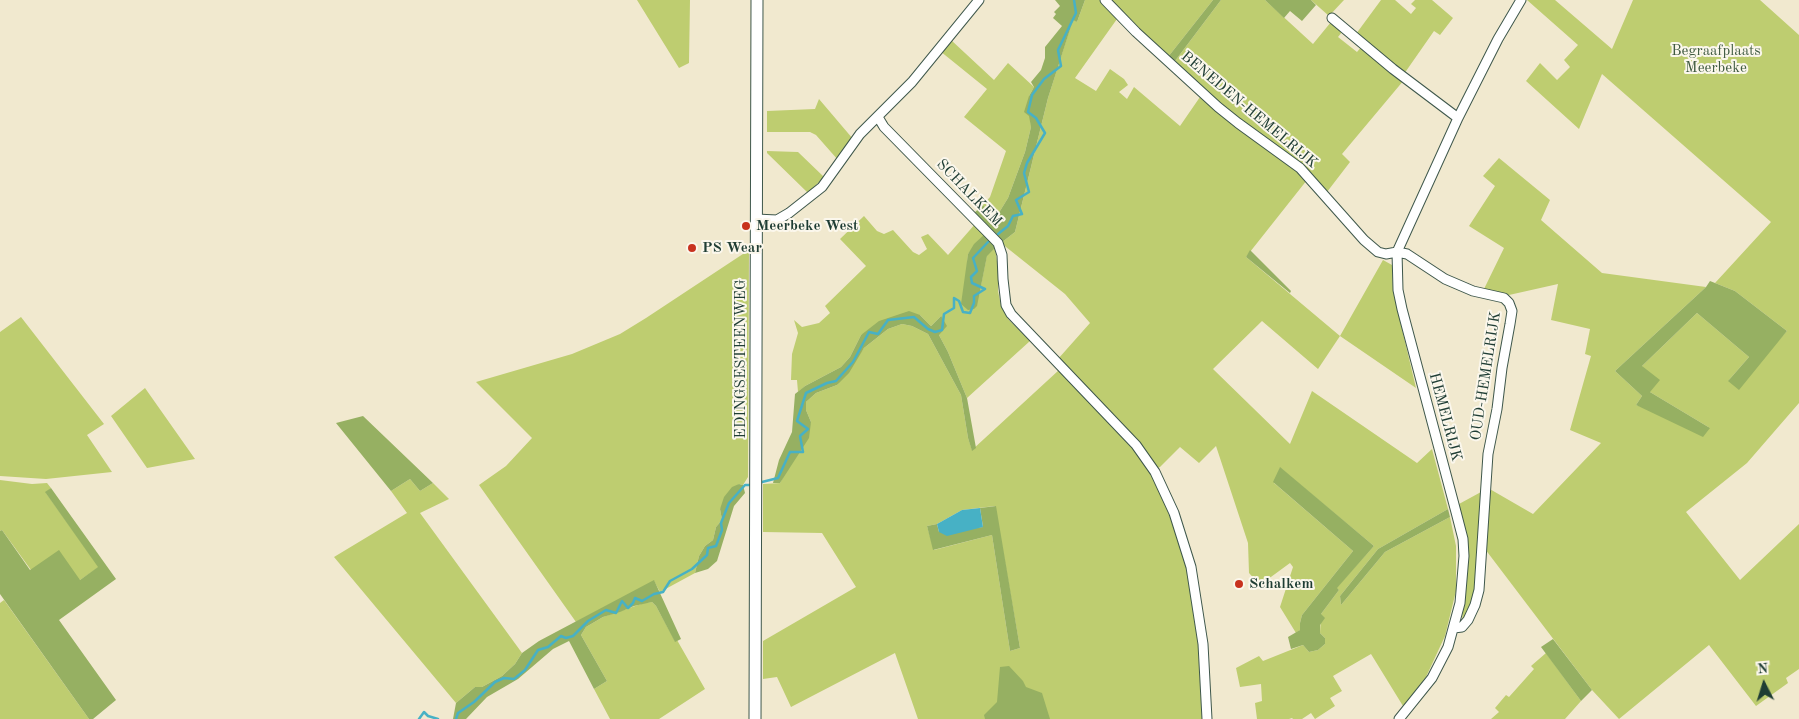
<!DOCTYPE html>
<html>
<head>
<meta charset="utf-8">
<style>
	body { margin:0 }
	#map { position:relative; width:1799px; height:719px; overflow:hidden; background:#f1e9cf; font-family:"Old Standard TT",serif }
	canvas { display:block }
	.north { position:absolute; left:1739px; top:659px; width:50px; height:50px; -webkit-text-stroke:4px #fbf7ec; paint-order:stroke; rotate:355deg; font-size:14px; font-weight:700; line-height:20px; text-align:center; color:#1f3d34 }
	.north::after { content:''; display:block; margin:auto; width:18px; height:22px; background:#1f3d34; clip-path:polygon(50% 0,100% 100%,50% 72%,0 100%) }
</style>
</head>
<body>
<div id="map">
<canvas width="1799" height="719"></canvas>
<div class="north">N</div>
</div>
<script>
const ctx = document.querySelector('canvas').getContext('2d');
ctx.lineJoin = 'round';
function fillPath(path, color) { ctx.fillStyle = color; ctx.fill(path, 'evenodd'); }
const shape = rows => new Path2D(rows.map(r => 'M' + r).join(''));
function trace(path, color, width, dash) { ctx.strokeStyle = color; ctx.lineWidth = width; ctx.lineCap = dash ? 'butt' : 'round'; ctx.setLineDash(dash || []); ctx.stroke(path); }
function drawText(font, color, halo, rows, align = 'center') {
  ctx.font = font + ' "Old Standard TT",serif'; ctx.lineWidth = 4; ctx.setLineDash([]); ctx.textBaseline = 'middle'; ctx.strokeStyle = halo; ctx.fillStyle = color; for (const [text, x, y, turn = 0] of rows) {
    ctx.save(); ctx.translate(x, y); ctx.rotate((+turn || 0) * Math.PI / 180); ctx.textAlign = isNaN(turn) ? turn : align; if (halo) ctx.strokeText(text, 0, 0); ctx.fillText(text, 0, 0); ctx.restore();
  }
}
const green = shape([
	[637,0,690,0,689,63,679,68],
	[1085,0,1100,0,1117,19,1075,78,1096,91,1110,69,1124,79,1128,85,1119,92,1127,99,1134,87,1180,126,1200,97,1238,128,1294,168,1307,180,1246,257,1340,336,1383,260,1392,265,1393,291,1416,388,1340,336,1318,369,1262,321,1213,369,1290,444,1312,391,1417,463,1432,449,1448,509,1378,549,1340,596,1341,605,1385,552,1450,517,1456,546,1456,591,1445,636,1426,677,1403,706,1371,654,1333,676,1342,691,1330,698,1335,706,1315,719,1311,713,1302,719,1293,719,1292,718,1289,719,1257,719,1255,703,1262,701,1261,684,1240,687,1236,668,1259,656,1263,661,1303,645,1309,652,1318,650,1325,644,1325,638,1320,633,1321,614,1339,590,1336,588,1374,546,1280,468,1274,483,1353,551,1302,615,1300,623,1300,630,1296,633,1280,607,1293,567,1290,563,1260,585,1249,573,1248,543,1216,446,1199,463,1180,447,1160,467,1155,469,1058,359,1090,323,1065,294,1001,243,1015,232,1048,98,1073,19,1077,22],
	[1112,0,1213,0,1168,57,1141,32],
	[1221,0,1265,0,1313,44,1331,22,1342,32,1338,37,1357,52,1362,46,1404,80,1342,154,1350,162,1327,192,1220,104,1175,61],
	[1311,0,1344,0,1329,16],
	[1381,0,1395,0,1411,14,1416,8,1411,4,1415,0,1432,0,1453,18,1440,35,1434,31,1404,74,1356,34],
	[1527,0,1555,0,1612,49,1633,0,1760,0,1799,35,1799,403,1747,463,1686,512,1740,580,1799,524,1799,669,1786,678,1788,683,1756,706,1709,645,1619,719,1592,690,1485,549,1488,488,1533,514,1601,443,1570,430,1591,356,1585,354,1590,329,1551,320,1558,284,1509,295,1484,289,1504,248,1469,226,1495,186,1483,176,1499,158,1550,200,1541,220,1602,273,1706,287,1615,371,1642,396,1636,405,1710,428,1650,392,1642,366,1697,313,1749,357,1728,381,1777,342,1787,331,1735,291,1715,283,1771,222,1602,74,1579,129,1526,81,1540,63,1557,80,1570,67,1564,60,1578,45],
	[951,40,994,80,1008,63,1034,87,1029,96,1031,127,1025,152,1008,198,995,219,983,205,990,197,1006,151,964,117,987,89,940,51],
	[819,99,853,139,838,160,816,135,810,132,767,132,767,111,815,109],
	[767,151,798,152,824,177,808,193,767,153],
	[864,216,877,231,884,234,893,230,913,252,919,255,927,249,921,237,928,234,948,255,976,223,986,233,968,254,967,265,979,295,987,255,995,248,998,268,998,291,1001,306,1008,319,1030,341,967,398,948,352,939,335,941,316,931,326,920,315,861,335,850,357,841,367,805,386,798,392,797,380,791,380,792,354,798,333,794,320,802,327,819,323,830,313,825,306,866,266,840,239],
	[749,250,748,477,743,485,739,484,720,509,722,520,716,527,713,540,705,546,699,556,695,573,660,592,654,581,576,622,479,485,506,466,532,438,476,382,572,354,620,334,646,318],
	[21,317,104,424,87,435,112,472,46,479,0,476,0,332],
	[902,324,912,326,928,334,961,395,968,438,972,450,1059,370,1135,448,1152,476,1165,503,1185,559,1198,644,1202,719,918,719,895,653,791,707,777,677,763,679,763,641,856,587,822,533,763,532,763,484,780,483,811,422,806,410,806,402,816,393,837,385,864,348,888,329],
	[995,506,1020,648,1010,651,992,535,934,550,927,526,937,524,962,510],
	[145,388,195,459,147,468,111,416],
	[410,479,420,491,433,483,449,499,420,513,522,653,515,664,502,676,482,687,475,687,456,703,334,557,407,513,391,491],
	[0,480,32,484,47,483,51,488,46,493,99,567,80,580,31,570,2,530,0,531],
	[1481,492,1474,596,1467,617,1462,621,1468,556,1466,537,1459,504],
	[4,600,89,719,0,719,0,603],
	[652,602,656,606,675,641,677,640,705,689,659,719,610,719,594,689,607,681,581,635,586,627,603,617,644,603],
	[1546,653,1581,701,1565,719,1491,719,1499,712,1495,708,1506,695,1509,697,1534,669,1531,666]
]);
const forest = shape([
	[1055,0,1085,0,1077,22,1073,20,1048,98,1015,232,1001,243,974,213,983,205,995,219,1008,198,1025,152,1031,127,1029,116,1024,112,1029,96,1034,87,1031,82,1041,70,1045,58,1045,47,1062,26,1053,18,1056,14,1054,12,1060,6],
	[1213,0,1221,0,1175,61,1168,57],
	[1265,0,1311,0,1316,5,1302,21,1290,11,1284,18],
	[986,233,995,248,987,256,977,306,974,309,968,310,961,304,968,254,974,244],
	[1250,250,1291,291,1290,293,1246,257],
	[1710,281,1735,291,1787,331,1739,390,1728,381,1749,357,1697,313,1642,366,1660,380,1650,392,1710,428,1703,437,1636,405,1642,396,1615,371,1706,287],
	[909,311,920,315,931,326,941,316,947,326,939,335,948,352,967,398,976,448,972,451,968,438,961,395,928,334,912,326,902,324,888,329,864,348,849,373,837,385,816,393,806,402,806,410,811,422,809,438,780,483,773,483,779,460,792,432,795,394,805,386,841,367,850,357,861,335,879,321],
	[363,416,433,483,420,491,410,479,391,491,336,423],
	[1280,467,1374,546,1337,588,1339,590,1321,614,1325,618,1320,625,1320,633,1325,638,1325,644,1318,650,1309,652,1303,645,1291,649,1288,637,1300,630,1300,623,1302,615,1353,551,1273,482],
	[739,484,743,485,745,493,734,506,717,561,708,569,695,573,699,556,705,546,713,540,716,527,722,520,720,509,724,497,732,487],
	[51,488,116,579,59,620,116,700,93,719,89,719,0,594,0,531,2,530,30,570,59,550,80,580,98,567,45,492],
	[996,506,1020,648,1010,651,992,535,933,550,927,526,937,524,939,532,983,527,980,508],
	[1448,509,1450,517,1385,552,1341,605,1340,596,1378,549],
	[654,580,681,639,675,642,656,606,652,602,634,606,620,612,603,617,586,627,581,635,607,681,594,689,569,641,553,649,518,679,487,697,466,719,453,719,456,703,475,687,482,687,502,676,515,664,522,653,539,641],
	[1553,639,1592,690,1581,701,1541,647],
	[1009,666,1023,681,1026,687,1042,693,1050,719,985,719,984,715,997,702,1000,667]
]);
const water = shape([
	[980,508,983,527,947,536,939,532,937,524,962,510]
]);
const stream = shape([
	[998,234,1008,226,1013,216,1022,214,1016,200,1029,192,1024,173,1027,163,1045,133,1036,118,1028,112,1032,95,1044,79,1061,66,1058,50,1076,13,1074,0],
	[762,482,778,478,790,452,803,452,800,436,808,429,797,421,806,393,827,383,836,381,853,362,869,332,878,334,888,320,914,317,928,329,935,332,942,330,944,314,954,308,954,298,959,301,963,312,970,313,974,303,974,296,985,289,972,283,971,277,977,271,973,258,988,242],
	[419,719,424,712,428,716,438,719],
	[456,719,458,713,474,702,495,682,504,678,514,679,525,670,538,650,548,647,561,636,566,638,573,636,588,621,606,610,616,613,622,601,628,608,633,603,635,598,642,601,654,594,663,592,670,581,692,569,707,555,708,548,716,546,722,530,721,523,729,503,745,485,749,485]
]);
const minor = shape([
	[1105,0,1136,32,1218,107,1238,123,1300,168,1364,240,1378,252,1386,254,1397,252,1407,254,1445,279,1473,291,1504,298,1509,303,1512,311,1510,324,1502,368,1497,409,1488,454,1479,590,1475,605,1468,620,1462,627,1454,628],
	[1332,18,1393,69,1458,118],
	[878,117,884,127,998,243,1002,255,1003,279,1006,305,1011,314,1136,445,1155,472,1174,513,1191,567,1203,644,1207,719],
	[756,219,777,220,789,213,822,187,860,134,912,82,979,0],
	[1399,719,1432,678,1448,647,1460,603,1464,556,1463,539,1456,512,1402,309,1398,290,1397,252,1458,118,1498,39,1521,0]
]);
const major = shape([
	[755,719,757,0]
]);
const markers = [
	[746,226,5,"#c8321e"],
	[692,248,5,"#c8321e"],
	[1239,584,5,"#c8321e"]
];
const parkNames = [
	["Begraafplaats",1716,51],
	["Meerbeke",1716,68]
];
const streetNames = [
	["BENEDEN-HEMELRIJK",1249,110,40],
	["SCHALKEM",969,193,46],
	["EDINGSESTEENWEG",741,359,-90],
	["OUD-HEMELRIJK",1486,376,-81],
	["HEMELRIJK",1445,417,75]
];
const poiNames = [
	["Meerbeke West",756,226],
	["PS Wear",702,248],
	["Schalkem",1249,584]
];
fillPath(green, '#becd70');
fillPath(forest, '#96b062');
fillPath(water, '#47b1c5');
trace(stream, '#47b1c5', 2.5);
trace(minor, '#3e574b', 11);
trace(major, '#3e574b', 13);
trace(minor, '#fff', 9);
trace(major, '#fff', 11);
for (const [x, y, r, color] of markers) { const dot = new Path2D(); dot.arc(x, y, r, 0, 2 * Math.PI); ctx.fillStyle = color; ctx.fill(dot); trace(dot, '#fbf7ec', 2); }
drawText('15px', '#3f5a40', '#fbf7ec', parkNames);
drawText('15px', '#1f3d34', '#fbf7ec', streetNames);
drawText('bold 15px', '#1f3d34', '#fbf7ec', poiNames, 'left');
</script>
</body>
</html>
